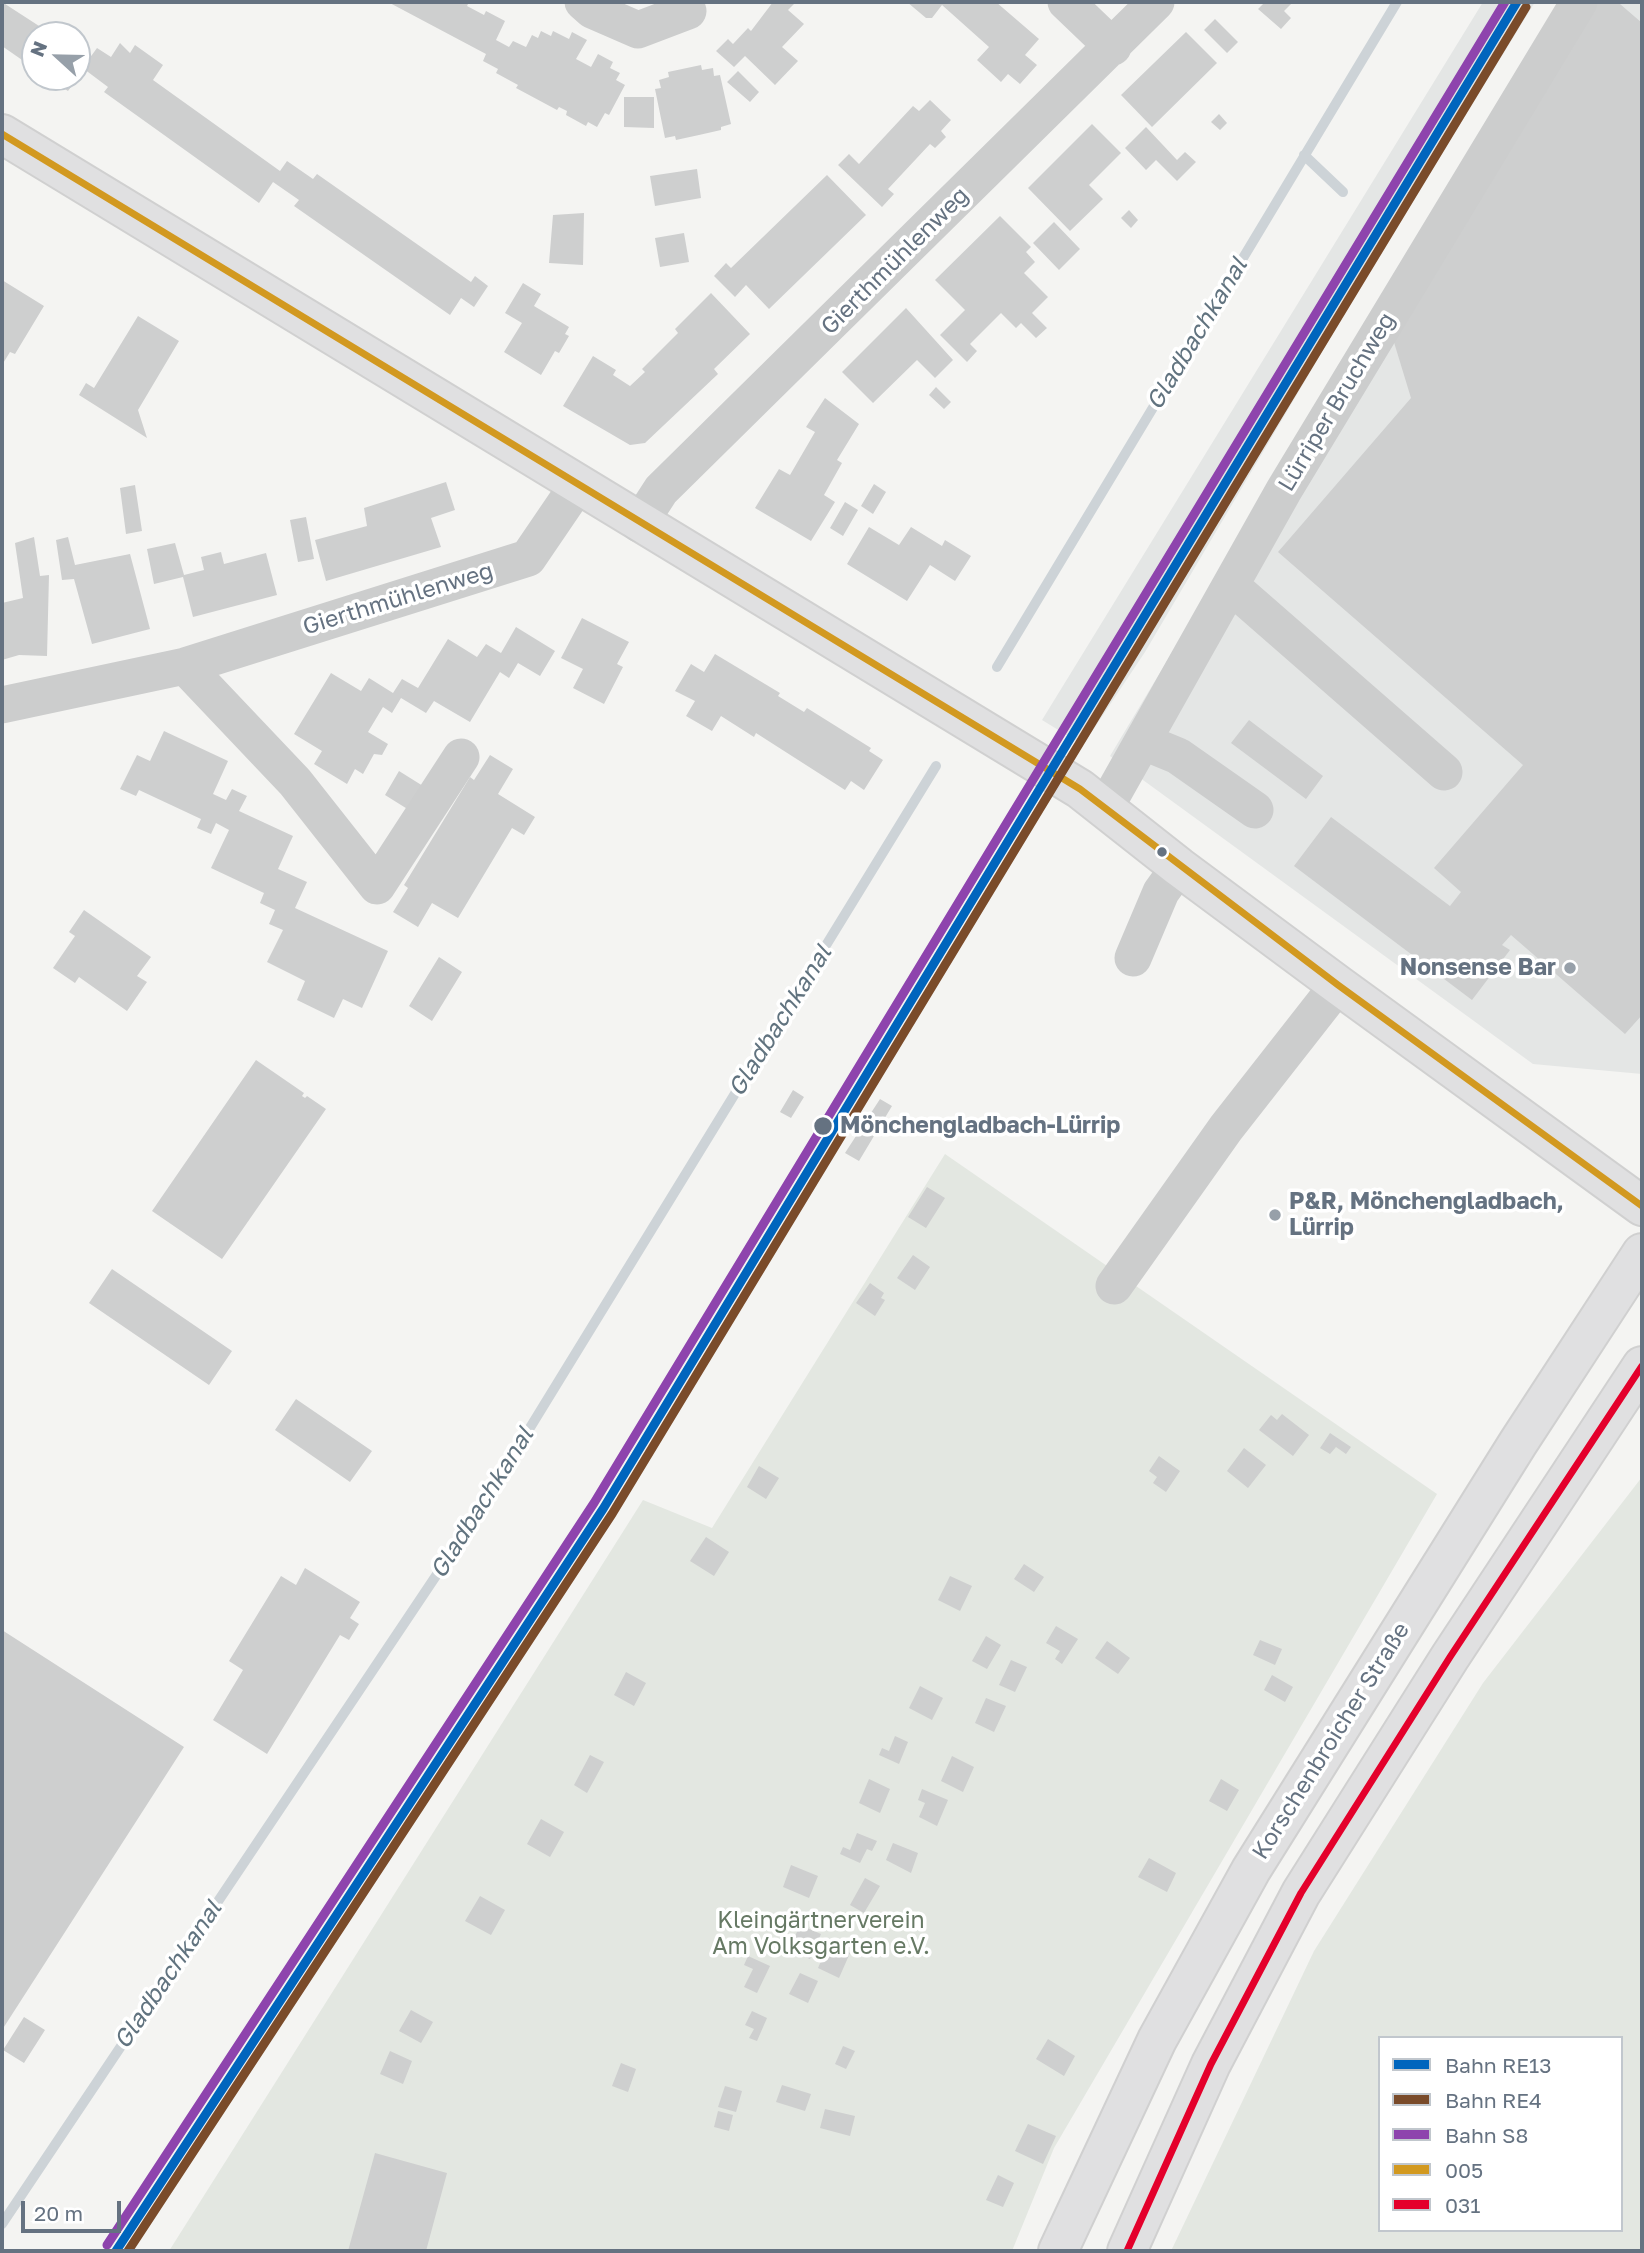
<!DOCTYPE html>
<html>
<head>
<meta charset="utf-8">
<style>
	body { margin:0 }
	#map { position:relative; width:1644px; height:2253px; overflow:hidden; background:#f4f4f2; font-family:"Golos Text",sans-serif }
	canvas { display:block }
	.frame { position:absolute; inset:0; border:4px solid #657281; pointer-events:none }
	.legend { position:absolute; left:1378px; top:2036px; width:245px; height:196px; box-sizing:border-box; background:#fff; border:2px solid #c1c7cd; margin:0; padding:9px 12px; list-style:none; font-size:21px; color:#657281 }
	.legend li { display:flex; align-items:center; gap:14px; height:35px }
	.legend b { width:35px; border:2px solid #c1c7cd }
	.north { position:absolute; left:21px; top:21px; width:70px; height:70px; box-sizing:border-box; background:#fff; border:2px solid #c1c7cd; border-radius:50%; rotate:292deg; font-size:19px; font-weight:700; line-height:28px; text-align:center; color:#657281 }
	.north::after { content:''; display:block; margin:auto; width:24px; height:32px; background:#97a0a9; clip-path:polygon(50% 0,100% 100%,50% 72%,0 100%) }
	.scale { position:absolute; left:21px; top:2201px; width:100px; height:32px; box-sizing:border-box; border:4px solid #657281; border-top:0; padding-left:9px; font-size:21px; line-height:24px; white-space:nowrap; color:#657281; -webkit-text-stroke:5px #fff; paint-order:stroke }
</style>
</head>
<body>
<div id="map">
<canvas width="1644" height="2253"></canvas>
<div class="frame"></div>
<ul class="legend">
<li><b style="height:9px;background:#0065bd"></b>Bahn RE13</li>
<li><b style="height:9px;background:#7a4b2a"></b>Bahn RE4</li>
<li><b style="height:9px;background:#8e44ad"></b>Bahn S8</li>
<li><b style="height:9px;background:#d29920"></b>005</li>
<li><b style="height:9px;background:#e4002b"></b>031</li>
</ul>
<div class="north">N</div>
<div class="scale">20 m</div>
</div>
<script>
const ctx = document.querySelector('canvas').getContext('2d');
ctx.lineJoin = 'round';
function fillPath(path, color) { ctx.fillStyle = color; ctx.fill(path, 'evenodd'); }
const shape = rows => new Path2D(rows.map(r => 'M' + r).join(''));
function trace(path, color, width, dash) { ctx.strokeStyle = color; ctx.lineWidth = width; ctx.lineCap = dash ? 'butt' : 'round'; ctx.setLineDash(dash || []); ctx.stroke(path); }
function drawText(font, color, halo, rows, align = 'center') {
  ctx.font = font + ' "Golos Text",sans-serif'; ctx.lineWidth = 7; ctx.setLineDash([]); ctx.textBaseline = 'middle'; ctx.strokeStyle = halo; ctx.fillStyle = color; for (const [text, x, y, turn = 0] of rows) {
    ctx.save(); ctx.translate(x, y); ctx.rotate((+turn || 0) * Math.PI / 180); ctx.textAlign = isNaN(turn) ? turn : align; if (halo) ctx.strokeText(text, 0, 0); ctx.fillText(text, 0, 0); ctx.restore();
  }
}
const built = shape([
	[1483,2,1535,2,1365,279,1145,652,1083,745,1042,720],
	[1562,2,1642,2,1642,1074,1533,1064,1110,756]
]);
const green = shape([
	[945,1154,1437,1494,1054,2148,1012,2251,169,2251,643,1500,712,1528],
	[1642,1477,1642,2251,1171,2251,1314,1951,1483,1683],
	[1380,2038,1621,2038,1621,2230,1380,2230]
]);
const stream = shape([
	[1304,155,1343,192],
	[997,667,1397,2],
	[2,2224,474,1519,936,766]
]);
const building = shape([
	[2,2,53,35,35,35,35,69,2,46],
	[388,2,469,2,467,6,484,15,486,11,505,21,496,40,509,47,513,41,526,47,532,35,538,38,541,31,551,36,553,31,569,39,572,32,587,40,576,59,591,67,598,54,613,62,610,68,620,73,616,80,625,85,609,115,605,113,597,127,588,122,586,126,566,115,567,111,559,107,557,110,516,88,518,85,496,73,498,69,483,61,486,54],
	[773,2,796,2,788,10,804,24,782,47,798,61,775,85,745,56,734,67,716,51,728,39,733,44,748,28,751,31],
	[907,2,996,2,1039,39,1025,55,1037,65,1020,84,1008,74,1001,82,977,60,989,47,942,5,932,18,926,18],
	[1265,2,1293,2,1284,11,1291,18,1281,29,1258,9],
	[1596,2,1622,2,1620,4,1642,23,1642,1015,1625,1034,1511,935,1502,945,1510,950,1472,1000,1294,866,1331,817,1450,906,1461,892,1434,868,1523,765,1278,552,1411,398,1393,339],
	[1215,19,1238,42,1227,53,1204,30],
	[1186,32,1217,63,1152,127,1121,95],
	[120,43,130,53,135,45,163,65,153,80,280,171,287,161,313,179,317,174,471,282,475,276,488,286,474,307,461,298,450,315,294,206,299,200,273,182,259,203,104,92,108,87,84,69,68,91,47,77,77,77,77,51,89,59,97,48,111,57],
	[701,65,702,70,713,68,714,76,720,75,731,124,721,127,721,130,699,135,676,140,675,136,665,138,655,89,661,88,659,80,669,77,668,72],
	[738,71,759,92,750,102,727,82],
	[624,97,654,97,654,128,624,127],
	[930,100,951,120,941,131,946,137,935,148,930,144,888,189,894,194,882,207,838,165,849,154,859,164,913,106,919,111],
	[1219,114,1227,123,1220,130,1211,122],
	[1092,124,1121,153,1089,185,1103,199,1070,231,1028,188],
	[1146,127,1177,160,1185,152,1196,162,1177,181,1156,160,1146,170,1125,148],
	[697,169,701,198,655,206,650,176],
	[827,175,866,215,769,309,746,285,735,297,714,276,726,263,731,268],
	[1129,210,1138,220,1131,228,1121,218],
	[584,213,583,265,549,263,553,215],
	[1000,216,1031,247,1026,252,1035,262,1024,273,1048,297,1032,313,1047,328,1036,338,1021,323,1016,328,1001,313,970,344,977,351,967,362,940,335,965,310,935,280],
	[1054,222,1080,249,1059,270,1033,243],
	[684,233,689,262,660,267,655,238],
	[2,280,44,306,15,354,10,352,2,365],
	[523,283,541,294,534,306,569,327,565,334,569,336,559,353,555,351,541,375,504,352,522,323,505,313],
	[711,293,750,334,714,369,718,374,645,443,630,445,563,406,593,356,616,370,613,375,630,386,645,372,642,369,678,333,675,329],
	[906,308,953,360,935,378,917,360,873,403,842,372],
	[138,316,179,341,138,410,147,438,79,395,86,383,94,388],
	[936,387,951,402,944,409,929,395],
	[825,398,859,424,837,460,842,463,824,495,835,502,811,541,755,508,779,469,790,475,815,432,806,427],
	[446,482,455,510,431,518,441,547,326,581,315,540,367,526,364,508],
	[874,484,886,492,873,514,861,506],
	[135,485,142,531,126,534,120,488],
	[845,502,858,510,843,536,830,528],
	[306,517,314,559,298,562,290,520],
	[869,527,899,545,911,527,942,546,945,540,971,556,955,581,930,565,907,601,847,564],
	[34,537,40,576,49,575,47,656,19,655,2,660,2,603,23,598,15,543],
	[68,537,75,565,130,554,150,629,92,644,74,579,62,580,56,540],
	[175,543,184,575,204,570,201,557,221,552,224,564,266,553,277,595,193,617,183,577,154,584,147,549],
	[582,618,629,642,617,664,623,667,604,704,573,688,583,669,561,658],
	[516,627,555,651,540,676,518,663,509,678,500,672,470,722,434,701,426,713,401,698,392,713,383,707,368,732,388,744,382,755,374,754,363,774,355,769,347,784,314,764,322,751,294,734,331,673,361,691,369,678,393,693,402,679,418,688,448,639,477,657,486,644,501,653],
	[715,654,780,693,778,696,804,712,807,708,871,748,869,751,883,760,864,790,851,781,845,790,756,733,754,737,721,716,712,731,686,716,695,701,675,691,691,664,704,672],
	[1249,720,1323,776,1306,799,1231,743],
	[164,731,228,761,213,794,226,800,232,789,247,796,239,811,293,836,278,869,307,882,295,908,388,951,362,1008,343,999,334,1018,297,1000,305,981,267,962,283,930,269,924,275,910,260,903,264,893,211,868,229,830,216,823,211,834,197,828,201,819,139,790,136,796,120,789,137,755,150,761],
	[490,755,513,769,498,794,535,817,524,835,512,828,458,918,432,903,418,927,393,912,408,888,404,885,470,777,474,780],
	[399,771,423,786,409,810,385,795],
	[84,910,151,957,137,976,147,982,127,1011,79,977,75,983,53,968,75,936,69,932],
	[439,957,462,972,432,1021,409,1006],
	[256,1060,304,1093,302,1096,305,1098,307,1096,326,1109,222,1259,152,1211],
	[793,1090,804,1097,791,1118,780,1112],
	[880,1099,892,1106,859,1161,845,1153],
	[927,1187,945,1198,926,1228,908,1217],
	[913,1255,930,1267,915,1290,897,1278],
	[112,1269,232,1351,209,1385,89,1303],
	[870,1283,884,1293,881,1298,885,1300,875,1316,856,1303],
	[296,1399,372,1451,350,1482,275,1430],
	[1282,1414,1309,1435,1293,1456,1259,1430,1271,1415,1277,1420],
	[1330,1433,1351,1447,1346,1454,1336,1447,1330,1454,1320,1448],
	[1244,1448,1266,1465,1248,1488,1227,1471],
	[1159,1456,1180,1471,1166,1492,1153,1483,1157,1477,1149,1471],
	[759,1466,779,1478,766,1499,747,1487],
	[706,1537,729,1552,714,1576,690,1561],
	[1024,1564,1044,1577,1034,1592,1014,1579],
	[305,1568,360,1602,350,1618,359,1624,349,1640,340,1635,267,1754,213,1720,243,1670,229,1661,281,1576,296,1585],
	[950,1576,972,1586,960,1611,938,1600],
	[1056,1626,1078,1639,1062,1664,1055,1659,1060,1651,1046,1643],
	[2,1630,184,1747,2,2030],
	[986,1636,1001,1645,987,1669,972,1661],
	[1260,1640,1282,1649,1275,1665,1253,1655],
	[1107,1641,1130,1658,1118,1674,1095,1658],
	[1011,1660,1027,1667,1015,1692,999,1685],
	[626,1672,646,1683,634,1706,614,1695],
	[1272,1675,1293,1687,1285,1702,1264,1690],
	[920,1686,943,1698,932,1720,909,1708],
	[986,1698,1006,1706,994,1732,975,1723],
	[895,1736,908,1742,899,1764,879,1755,882,1748,889,1751],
	[590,1755,604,1762,587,1793,574,1785],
	[952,1756,974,1767,963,1792,941,1781],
	[869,1779,890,1789,880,1813,859,1803],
	[1221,1779,1239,1790,1227,1811,1209,1801],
	[922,1789,948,1800,937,1826,919,1817,925,1803,918,1800],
	[541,1819,564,1832,550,1857,527,1844],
	[857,1833,877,1841,872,1851,867,1849,860,1863,840,1854,843,1847,850,1850],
	[893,1843,918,1853,911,1873,886,1860],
	[1149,1858,1176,1873,1167,1892,1138,1877],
	[791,1865,818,1876,809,1898,783,1887],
	[865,1878,880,1886,864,1913,850,1905],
	[480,1896,505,1910,491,1935,465,1921],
	[800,1925,821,1934,810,1959,789,1950],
	[829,1943,850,1953,839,1978,818,1968],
	[748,1956,770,1966,757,1993,744,1987,753,1969,744,1965],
	[800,1973,818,1981,808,2003,789,1994],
	[411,2010,433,2022,421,2043,399,2031],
	[752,2011,767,2018,757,2041,749,2038,754,2029,745,2025],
	[24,2017,45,2030,24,2063,3,2050],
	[1048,2039,1075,2056,1064,2076,1036,2059],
	[843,2046,855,2051,846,2069,835,2064],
	[390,2051,412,2061,403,2084,380,2074],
	[621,2063,636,2069,628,2092,612,2086],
	[782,2085,811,2094,805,2111,776,2102],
	[725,2086,742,2091,736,2112,718,2107],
	[825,2109,855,2116,850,2136,820,2128],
	[718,2111,733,2115,729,2131,714,2127],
	[1028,2124,1056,2136,1043,2164,1015,2151],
	[375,2153,447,2173,426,2251,348,2251],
	[998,2175,1014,2183,1003,2207,986,2200]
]);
const minor = shape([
	[583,2,592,10,638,30,688,11],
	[1066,2,1113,47],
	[639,524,661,490,1156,2],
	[1231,586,1444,772],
	[185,666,295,782,377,886,461,757],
	[2,705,185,666,528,558,577,486],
	[1144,742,1178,756,1255,810],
	[1105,808,1284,490,1579,2],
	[1133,958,1161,892,1179,867],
	[1114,1286,1226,1128,1338,985]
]);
const major = shape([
	[2,134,1080,789,1179,867,1338,985,1642,1206],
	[1058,2251,1157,2040,1251,1870,1518,1443,1642,1253],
	[1127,2251,1211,2064,1301,1893,1450,1657,1642,1366]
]);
const bus1 = shape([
	[2,134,1080,789,1338,985,1642,1206]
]);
const bus2 = shape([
	[1127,2251,1211,2064,1301,1893,1450,1657,1642,1366]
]);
const rail1 = shape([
	[116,2251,603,1509,1517,2]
]);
const rail2 = shape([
	[128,2251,612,1514,1526,7]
]);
const rail3 = shape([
	[107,2245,594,1503,1505,2]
]);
const markers = [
	[1162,852,6,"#657281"],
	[1570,968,7,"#97a0a9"],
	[823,1126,10,"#657281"],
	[1275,1215,7,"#97a0a9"]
];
const streetNames = [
	["Gierthmühlenweg",895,261,-45],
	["Lürriper Bruchweg",1337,402,-59],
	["Gierthmühlenweg",398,599,-17],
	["Korschenbroicher Straße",1331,1741,-58]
];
const poiNames = [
	["Nonsense Bar",1556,968],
	["P&R, Mönchengladbach,",1289,1202,"left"],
	["Lürrip",1289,1228,"left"]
];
const stopNames = [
	["Mönchengladbach-Lürrip",840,1126]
];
const parkNames = [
	["Kleingärtnerverein",821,1921],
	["Am Volksgarten e.V.",821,1947]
];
const waterNames = [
	["Gladbachkanal",1197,334,-59],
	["Gladbachkanal",780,1021,-58],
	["Gladbachkanal",482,1503,-58],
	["Gladbachkanal",168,1975,-56]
];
fillPath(built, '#e4e6e5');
fillPath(green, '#e3e7e1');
trace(stream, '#cdd3d7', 10);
fillPath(building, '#cecfcf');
trace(major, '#d0d0d0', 42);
trace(minor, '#cccdcd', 37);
trace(major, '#e0e0e1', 38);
trace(bus1, '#d29920', 7);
trace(bus2, '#e4002b', 7);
trace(rail1, '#0065bd', 9);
trace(rail2, '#7a4b2a', 9);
trace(rail3, '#8e44ad', 9);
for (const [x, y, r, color] of markers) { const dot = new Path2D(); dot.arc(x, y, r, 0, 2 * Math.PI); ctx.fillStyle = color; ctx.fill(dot); trace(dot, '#fff', 2.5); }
drawText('23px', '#657281', '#fff', streetNames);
drawText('bold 23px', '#657281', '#fff', poiNames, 'right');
drawText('bold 23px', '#657281', '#fff', stopNames, 'left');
drawText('23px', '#667964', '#fff', parkNames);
drawText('italic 24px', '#61737f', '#fff', waterNames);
</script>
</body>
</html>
